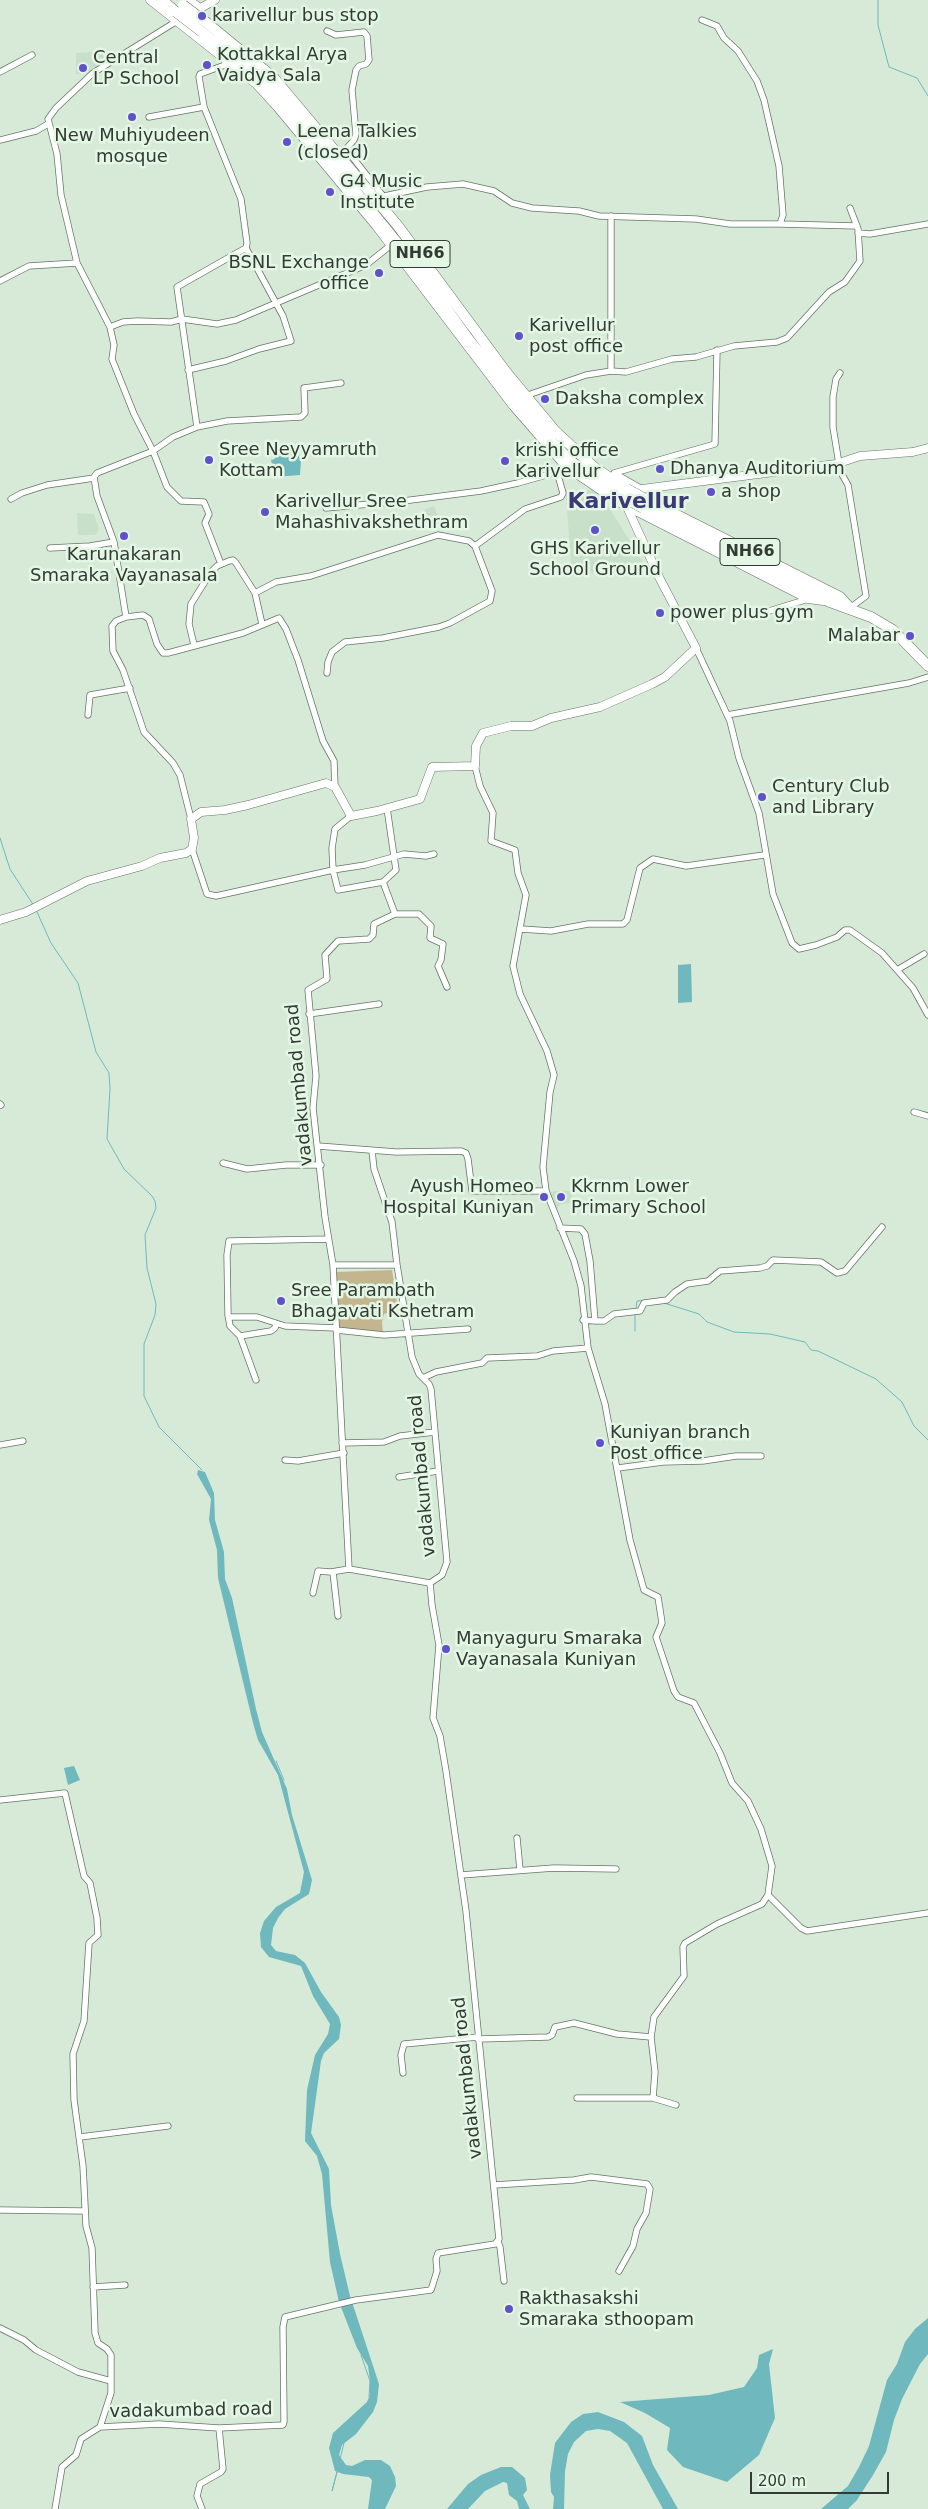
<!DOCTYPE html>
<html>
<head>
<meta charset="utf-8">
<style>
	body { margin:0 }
	#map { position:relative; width:928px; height:2509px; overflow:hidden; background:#d7ead8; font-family:"DejaVu Sans",sans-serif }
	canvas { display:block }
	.scale { position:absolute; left:750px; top:2472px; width:139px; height:22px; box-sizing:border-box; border:2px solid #333b34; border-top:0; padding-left:6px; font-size:15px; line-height:18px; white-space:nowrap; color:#333b34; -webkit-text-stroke:4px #e4f7e5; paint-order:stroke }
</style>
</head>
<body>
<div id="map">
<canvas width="928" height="2509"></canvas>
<div class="scale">200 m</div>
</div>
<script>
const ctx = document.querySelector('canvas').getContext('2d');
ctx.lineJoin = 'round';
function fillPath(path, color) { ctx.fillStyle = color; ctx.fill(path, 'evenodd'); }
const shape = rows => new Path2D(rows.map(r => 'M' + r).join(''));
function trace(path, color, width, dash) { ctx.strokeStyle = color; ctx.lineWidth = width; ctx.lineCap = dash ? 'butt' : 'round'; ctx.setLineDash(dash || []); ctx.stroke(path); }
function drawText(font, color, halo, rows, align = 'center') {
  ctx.font = font + ' "DejaVu Sans",sans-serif'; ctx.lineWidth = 5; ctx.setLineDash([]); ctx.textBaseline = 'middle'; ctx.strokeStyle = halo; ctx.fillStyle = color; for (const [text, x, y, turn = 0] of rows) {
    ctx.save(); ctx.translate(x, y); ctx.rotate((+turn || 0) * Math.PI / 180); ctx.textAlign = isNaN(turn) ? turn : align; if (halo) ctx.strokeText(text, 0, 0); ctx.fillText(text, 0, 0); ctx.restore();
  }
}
const built = shape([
	[107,51,106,60,87,74,76,74,76,53],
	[597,488,644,564,572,576,566,496],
	[434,506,441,524,432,529,424,510],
	[77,513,94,514,99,530,95,535,78,535],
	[558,1191,572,1191,572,1202,560,1205,555,1212,548,1192]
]);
const green = shape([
	[392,1270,398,1309,384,1314,382,1322,383,1333,338,1328,335,1272]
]);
const water = shape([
	[296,451,301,460,300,475,275,477,271,460,275,459,274,453],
	[691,964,692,1002,678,1003,678,965],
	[198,1470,205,1472,214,1493,215,1520,224,1552,225,1579,232,1598,256,1709,262,1732,287,1789,292,1815,312,1880,309,1894,285,1909,278,1918,273,1928,271,1945,276,1951,295,1955,305,1963,321,1992,339,2017,341,2025,339,2039,324,2053,321,2061,311,2133,329,2169,331,2205,340,2254,350,2296,379,2384,377,2402,373,2412,356,2434,342,2445,339,2455,346,2465,352,2466,365,2460,381,2460,390,2466,395,2477,396,2486,385,2509,368,2509,372,2480,369,2477,343,2474,335,2471,329,2448,333,2433,367,2402,370,2395,370,2381,368,2366,357,2348,339,2302,330,2262,322,2174,317,2156,305,2141,307,2090,315,2055,328,2034,330,2024,313,1996,301,1966,269,1957,261,1947,260,1933,264,1921,276,1907,300,1893,304,1872,278,1775,258,1740,253,1723,218,1578,217,1550,209,1520,211,1499,197,1474],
	[74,1766,80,1780,68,1785,64,1768],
	[928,2318,928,2354,920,2364,902,2399,894,2420,886,2452,873,2475,857,2500,848,2509,821,2509,848,2486,859,2467,869,2446,887,2380,897,2364,905,2342,915,2329],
	[773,2349,769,2364,775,2418,759,2455,727,2482,683,2467,667,2450,670,2428,645,2413,620,2402,709,2395,744,2387,757,2368,759,2355],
	[598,2412,624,2422,642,2436,653,2465,678,2509,663,2509,627,2443,610,2431,598,2429,586,2431,574,2442,568,2454,565,2471,564,2509,553,2509,554,2497,551,2492,550,2475,555,2443,571,2422,583,2414],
	[501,2467,512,2467,525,2478,527,2490,523,2495,530,2509,519,2509,517,2501,509,2495,507,2483,503,2482,485,2491,468,2509,447,2509,468,2484,481,2475]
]);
const stream = shape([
	[878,0,878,25,889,67,917,78,928,96],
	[0,838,10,869,34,906],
	[37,912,51,943,78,983,96,1052,109,1073,110,1089,107,1139,124,1169,152,1196,155,1201,156,1208,145,1235,147,1268,156,1304,155,1315,144,1344,144,1396,159,1427,202,1470],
	[664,1303,699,1314,707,1322,734,1332,770,1334,805,1342,811,1350,818,1351,876,1379,902,1402,914,1426,928,1440],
	[636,1308,637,1301,648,1300],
	[635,1331,635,1314],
	[276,1761,284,1780],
	[361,2355,370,2381,369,2397],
	[340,2459,344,2443],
	[337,2472,332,2491,337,2472]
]);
const street = shape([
	[327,31,336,35,364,32,367,36,369,60,366,64,359,66,356,70,352,90,356,134,354,140,346,149,383,196],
	[0,72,32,55],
	[149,117,204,107],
	[0,140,36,131,48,124],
	[375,198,427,187,463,184,494,191,512,203,532,208,579,211,599,216,696,219,730,224,780,224,783,215,779,166,764,100,757,81,738,51,724,38,717,26,702,20],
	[780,224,857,226],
	[858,233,870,234,928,224],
	[77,263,110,327,114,345,112,359,134,414,153,451,97,473,94,477,97,496,114,542,126,617,116,621,112,626,113,651,123,670,144,732,173,763,180,775,191,819],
	[0,281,29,266,77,263,61,195,57,154,48,119,56,108,93,73,177,21],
	[110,327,123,322,137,321,171,322,182,319,217,324,236,320,366,265,391,245],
	[188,370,226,361,259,349,291,341,283,316,246,248],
	[611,371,611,216],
	[525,396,586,375,611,371,626,372,672,359,696,357,734,346,777,342,787,338,829,292,845,282,860,261,858,229,850,208],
	[197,427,177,287,235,254,246,248,247,243,241,199,204,107,199,77,200,74,225,65],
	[836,464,848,485,866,596,850,608],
	[839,464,833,427,833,397,836,379,840,373],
	[642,489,614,473,715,444,717,350],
	[11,499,22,493,47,485,94,478],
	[326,508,403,501,481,491,518,483,557,472],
	[50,548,90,546,114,542],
	[221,564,205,523,209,514,204,502,181,501,167,487,153,451,173,437,197,427,227,421,301,417,305,413,304,388,341,383],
	[255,593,276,582,311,576,438,535,469,541,475,546,525,509,561,497,563,493,557,472,566,467],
	[753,616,808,599],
	[126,617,143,615,149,619,157,644,163,653,168,653,243,633,279,618,286,629,298,660,323,741,334,761,335,787],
	[194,645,189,624,191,604,211,572,217,566,229,561,233,560,236,563,255,593,262,624],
	[696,648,730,721,739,758,759,813,773,894,792,943,799,949,816,945,837,937,845,930,850,930,882,953,913,988,928,1015],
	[327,673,328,662,332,652,345,642,383,638,439,627,450,623,490,601,492,591,475,546],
	[88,715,90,695,130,688],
	[727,715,909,683,928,677],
	[475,766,480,786,493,813,491,841,515,850,518,873,526,895,513,966,520,994,547,1051,554,1075,550,1092,543,1167,546,1191,574,1261,581,1286,588,1348,605,1404,630,1540,644,1590,658,1597,662,1623,656,1637,674,1691,678,1697,694,1703,720,1753,732,1783,748,1801,761,1829,772,1866,768,1895,762,1904,717,1924,685,1943,683,1947,684,1976,654,2017,651,2037,617,2034,574,2023,555,2027,552,2035,548,2037,478,2039],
	[351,816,335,829,332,848,333,870,338,890,383,882],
	[192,849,207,894,216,896,333,870,365,865,404,854,426,856,434,854],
	[395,914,419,914,431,926,430,938,443,944,441,960,438,966,447,987],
	[521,929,551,931,588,924,623,924,627,920,640,868,653,859,686,866,764,855],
	[897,970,924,954],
	[309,1014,379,1004],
	[0,1104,1,1105],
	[914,1112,928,1116],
	[318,1146,396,1152,461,1151,466,1153,468,1159,472,1191,546,1191],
	[372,1151,374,1169,392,1222,397,1265],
	[223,1163,247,1169,286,1165,321,1165],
	[560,1228,581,1229,585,1234,590,1261,595,1321,583,1320],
	[328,1239,229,1241,227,1255,228,1315,230,1317,257,1317,285,1326,336,1328],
	[333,1265,349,1569,430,1583],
	[228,1315,230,1326,240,1336,271,1331,275,1328,276,1324],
	[595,1321,604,1321,614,1314,640,1311,644,1303,667,1300,675,1292,687,1284,708,1281,720,1271,760,1268,767,1266,773,1260,821,1262,837,1273,845,1271,882,1227],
	[336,1330,384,1335,468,1329],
	[240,1336,256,1380],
	[423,1378,436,1372,482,1363,487,1358,537,1356,553,1351,588,1348],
	[342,1443,384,1442,400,1436,435,1432],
	[0,1445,23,1441],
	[285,1460,298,1461,344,1453],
	[618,1468,663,1462,703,1461,736,1456,761,1456],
	[399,1477,438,1471],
	[333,1572,338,1616],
	[313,1593,318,1571,331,1572,349,1569],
	[0,1800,65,1793,84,1876,90,1883,97,1918,98,1935,89,1943,84,2021,73,2054,74,2100,83,2166,86,2226,92,2248,95,2333,98,2343,107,2349,111,2355,111,2393,100,2427,159,2424,219,2428,283,2425,284,2422,283,2327,285,2317,356,2300,431,2290,437,2271,436,2259,438,2253,495,2244,499,2239,466,1911,446,1771,440,1736,433,1718,439,1645,432,1605,430,1583,442,1575,447,1562,431,1389,429,1384,419,1374,412,1357,397,1265,333,1265,325,1217,313,1108,316,1076,308,990,327,979,325,955,338,941,369,939,373,935,374,924,395,914,383,882,396,870,387,808],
	[517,1838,520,1870],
	[461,1875,554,1868,616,1869],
	[768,1895,801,1928,807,1931,928,1913],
	[651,2037,655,2072,653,2098,676,2105],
	[403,2073,401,2055,404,2044,478,2037],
	[577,2098,653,2098],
	[80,2137,168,2126],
	[494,2185,574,2180,591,2177,647,2184,650,2189,646,2213,637,2229,633,2246,619,2271],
	[0,2210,84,2211],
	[498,2242,500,2247,504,2281],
	[93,2287,125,2285],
	[0,2328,24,2340,36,2350,78,2372,111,2381],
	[55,2509,62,2467,76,2455,81,2439,100,2427],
	[202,2509,197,2496,200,2484,221,2472,223,2469,219,2428]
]);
const secondary = shape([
	[150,0,256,84,277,107,376,226,513,406,566,467,618,502,808,599,823,601],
	[189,0,200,8],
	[188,15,215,0],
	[0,920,26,912,87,881,142,866,160,858,186,853,192,849,194,838,191,819,201,812,225,810,248,805,326,783,335,787,351,816,377,811,420,799,432,767,475,766,476,746,483,733,511,726,532,726,551,718,600,707,652,684,665,677,696,648,660,579,627,507,642,489,836,464,860,456,913,452,928,448]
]);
const highway = shape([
	[162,0,176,12],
	[207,23,273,77,294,102,398,226,506,372,555,431,595,468,627,489],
	[202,32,264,82,287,107,416,266,469,340,549,439,572,462,622,497],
	[647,500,840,597,850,608],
	[643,508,830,602,871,617,893,630,928,666]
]);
const highwayBridge = shape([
	[183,5,207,23],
	[176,12,202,32],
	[627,489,647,500],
	[622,497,643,508]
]);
const markers = [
	[202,16,5,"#6051ca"],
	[207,65,5,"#6051ca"],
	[83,68,5,"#6051ca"],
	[132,117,5,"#6051ca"],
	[287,142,5,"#6051ca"],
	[330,192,5,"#6051ca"],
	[379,273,5,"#6051ca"],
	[519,336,5,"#6051ca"],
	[545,399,5,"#6051ca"],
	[209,460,5,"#6051ca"],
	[505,461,5,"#6051ca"],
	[660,469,5,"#6051ca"],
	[711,492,5,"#6051ca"],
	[265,512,5,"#6051ca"],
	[595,530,5,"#6051ca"],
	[124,536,5,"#6051ca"],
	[660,613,5,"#6051ca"],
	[910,636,5,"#6051ca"],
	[762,797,5,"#6051ca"],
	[544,1197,5,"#6051ca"],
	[561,1197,5,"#6051ca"],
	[281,1301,5,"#6051ca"],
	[600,1443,5,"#6051ca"],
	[446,1649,5,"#6051ca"],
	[509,2309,5,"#6051ca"]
];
const shields = [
	[420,254,60],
	[750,552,60]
];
const shieldNames = [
	["NH66",420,254],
	["NH66",750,552]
];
const poiNames = [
	["karivellur bus stop",212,16],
	["Kottakkal Arya",217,55],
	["Vaidya Sala",217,76],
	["Central",93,58],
	["LP School",93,79],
	["Leena Talkies",297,132],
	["(closed)",297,153],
	["New Muhiyudeen",132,136,"center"],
	["mosque",132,157,"center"],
	["G4 Music",340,182],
	["Institute",340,203],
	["BSNL Exchange",369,263,"right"],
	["office",369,284,"right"],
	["Karivellur",529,326],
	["post office",529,347],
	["Daksha complex",555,399],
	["Sree Neyyamruth",219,450],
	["Kottam",219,471],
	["krishi office",515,451],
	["Karivellur",515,472],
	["Dhanya Auditorium",670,469],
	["a shop",721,492],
	["Karivellur Sree",275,502],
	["Mahashivakshethram",275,523],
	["GHS Karivellur",595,549,"center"],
	["School Ground",595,570,"center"],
	["Karunakaran",124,555,"center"],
	["Smaraka Vayanasala",124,576,"center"],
	["power plus gym",670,613],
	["Malabar",900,636,"right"],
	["Century Club",772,787],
	["and Library",772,808],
	["Ayush Homeo",534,1187,"right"],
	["Hospital Kuniyan",534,1208,"right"],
	["Kkrnm Lower",571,1187],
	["Primary School",571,1208],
	["Sree Parambath",291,1291],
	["Bhagavati Kshetram",291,1312],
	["Kuniyan branch",610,1433],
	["Post office",610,1454],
	["Manyaguru Smaraka",456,1639],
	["Vayanasala Kuniyan",456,1660],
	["Rakthasakshi",519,2299],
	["Smaraka sthoopam",519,2320]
];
const streetNames = [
	["vadakumbad road",300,1085,-95],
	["vadakumbad road",423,1476,-95],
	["vadakumbad road",468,2078,-96],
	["vadakumbad road",191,2411,-1]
];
const districtNames = [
	["Karivellur",628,502]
];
fillPath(built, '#c8e0c9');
fillPath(green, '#c3b68f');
fillPath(water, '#6eb8be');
trace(stream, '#6eb8be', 1);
trace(street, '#647565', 7);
trace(secondary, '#647565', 9);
trace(highway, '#647565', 11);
trace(street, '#fff', 5.5);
trace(secondary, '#fff', 8);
trace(highway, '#fff', 10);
trace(highwayBridge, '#647565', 11, []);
trace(highwayBridge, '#fff', 10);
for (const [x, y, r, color] of markers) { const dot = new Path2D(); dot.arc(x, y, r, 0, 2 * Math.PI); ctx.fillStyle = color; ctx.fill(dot); trace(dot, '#e4f7e5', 2); }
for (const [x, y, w] of shields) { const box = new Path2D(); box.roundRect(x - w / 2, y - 13.5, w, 27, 4); ctx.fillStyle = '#e4f7e5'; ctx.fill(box); trace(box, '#333b34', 1); }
drawText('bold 16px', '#333b34', null, shieldNames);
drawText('18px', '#333b34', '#e4f7e5', poiNames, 'left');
drawText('18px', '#333b34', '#e4f7e5', streetNames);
drawText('bold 22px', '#3d3975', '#e4f7e5', districtNames);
</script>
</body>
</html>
